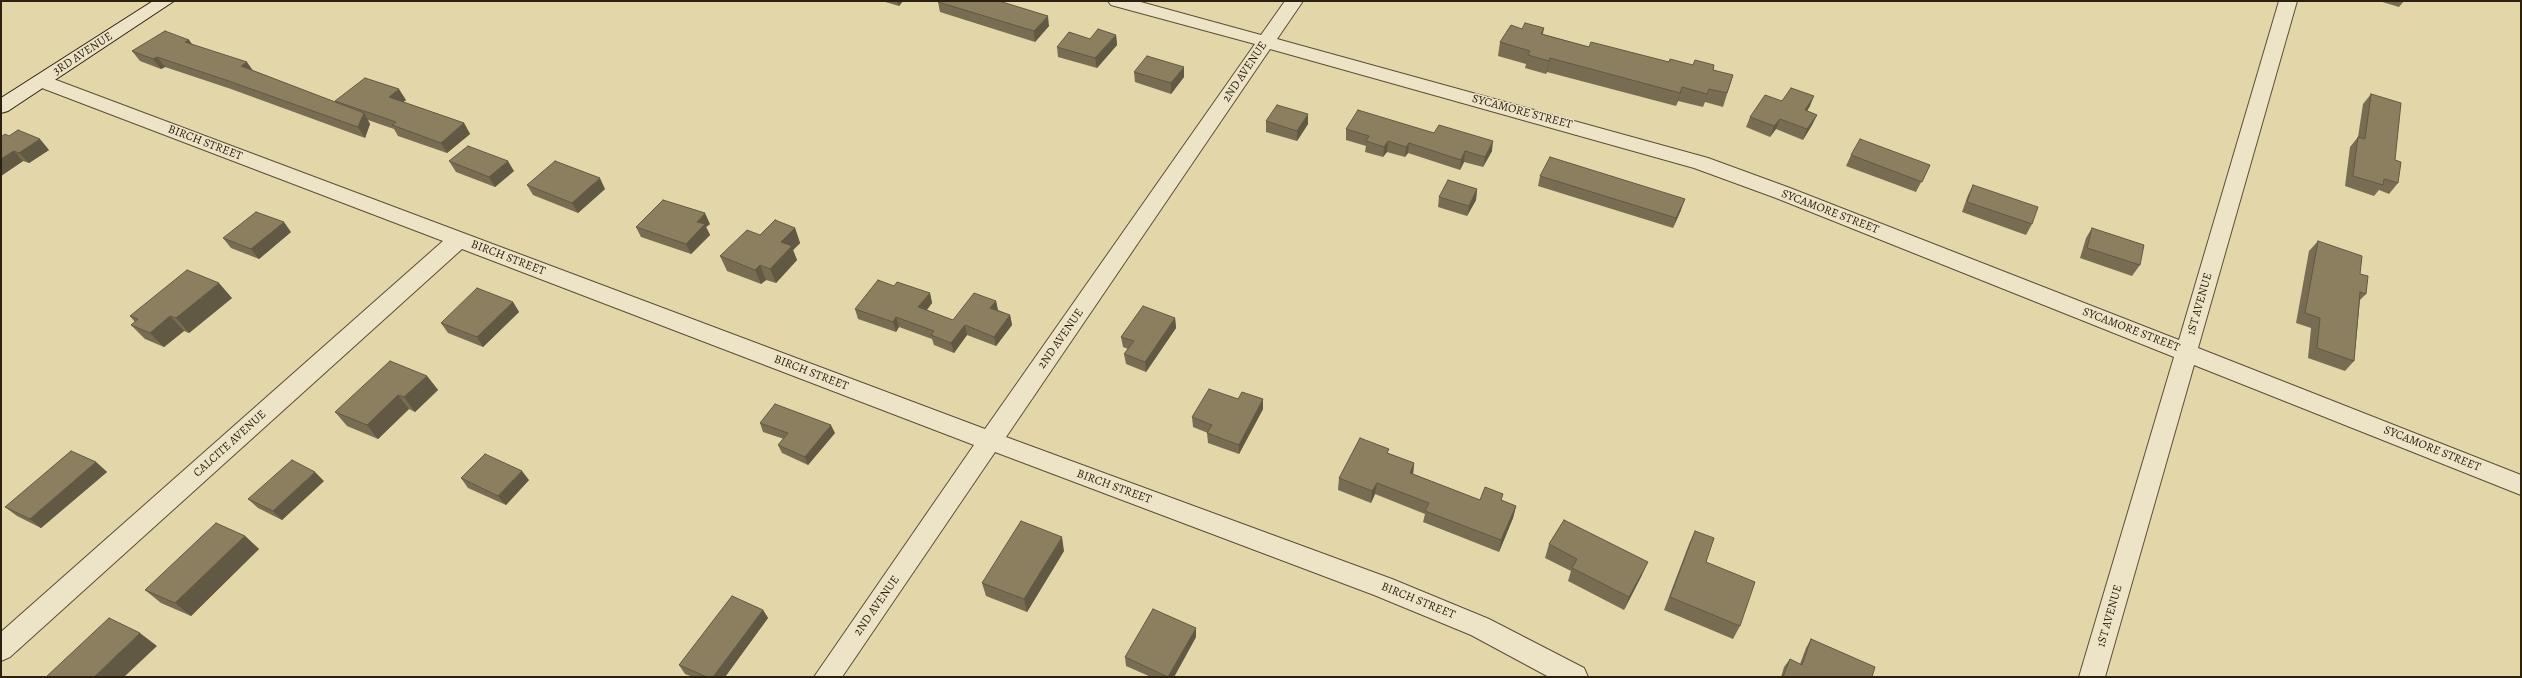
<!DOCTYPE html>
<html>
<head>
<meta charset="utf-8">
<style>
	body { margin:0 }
	#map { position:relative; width:2522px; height:678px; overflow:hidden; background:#e3d6a9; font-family:Alegreya,serif }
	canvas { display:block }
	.frame { position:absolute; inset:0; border:2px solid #2c2011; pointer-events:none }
</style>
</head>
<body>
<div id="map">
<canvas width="2522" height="678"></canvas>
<div class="frame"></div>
</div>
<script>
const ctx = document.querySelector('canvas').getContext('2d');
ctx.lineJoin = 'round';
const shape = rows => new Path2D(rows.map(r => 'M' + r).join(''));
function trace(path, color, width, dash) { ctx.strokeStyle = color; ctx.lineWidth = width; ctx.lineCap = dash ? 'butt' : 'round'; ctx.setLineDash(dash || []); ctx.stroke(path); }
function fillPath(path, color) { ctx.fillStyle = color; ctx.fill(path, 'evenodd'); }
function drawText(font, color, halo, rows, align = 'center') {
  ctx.font = font + ' Alegreya,serif'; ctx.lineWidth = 3; ctx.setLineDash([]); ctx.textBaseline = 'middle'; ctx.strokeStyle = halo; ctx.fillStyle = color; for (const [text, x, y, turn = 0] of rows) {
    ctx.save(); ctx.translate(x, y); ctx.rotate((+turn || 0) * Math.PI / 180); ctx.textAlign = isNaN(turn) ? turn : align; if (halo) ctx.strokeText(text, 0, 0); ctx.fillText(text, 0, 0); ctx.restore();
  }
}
const street = shape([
	[1108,1,1137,1,1261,35,1285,1,1303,1,1277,39,1708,158,1790,188,2179,340,2279,1,2297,1,2198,348,2521,475,2521,495,2194,365,2105,677,2079,677,2174,357,1776,198,1694,168,1270,49,1006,437,1392,579,1489,619,1584,668,1588,677,1549,677,1471,635,1374,595,995,452,842,677,814,677,974,445,462,249,10,657,1,661,1,632,443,241,34,85,32,81,34,77,48,77,985,429,1255,44,1111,5,1108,1]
]);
const secondary = shape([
	[153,1,174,1,8,111,1,113,1,98,153,1]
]);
const wall = shape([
	[882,1,903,1,899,6],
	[2379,1,2404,1,2399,7],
	[938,2,1049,26,1035,42,940,12],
	[1544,28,1543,34,1589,47,1713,70,1733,75,1723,107,1705,102,1703,107,1678,101,1676,106,1547,72,1546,74,1525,68,1526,64,1498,56,1500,42,1522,29],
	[1116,35,1117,45,1097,68,1058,57,1057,47,1090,39],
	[189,40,192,44,252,70,336,103,335,101,406,100,403,102,464,123,470,134,447,153,398,136,394,129,368,120,370,124,365,138,231,89,165,67,161,69,140,61,132,51],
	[1134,72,1184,77,1171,94,1135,82],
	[2371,94,2395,160,2398,183,2389,194,2379,190,2374,196,2345,186,2350,147,2358,137,2363,104],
	[1782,101,1810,106,1807,111,1817,115,1812,125,1803,140,1776,129,1770,137,1746,127,1750,117],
	[1266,121,1308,124,1297,141,1266,132],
	[1346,129,1492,151,1483,167,1464,162,1460,170,1408,153,1405,157,1387,152,1383,157,1365,152,1366,146,1346,140],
	[1,137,49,150,29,163,23,161,1,176],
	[1851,155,1930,165,1916,192,1846,166],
	[449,161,514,171,495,187,456,172],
	[1540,176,1681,210,1673,228,1538,186],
	[527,185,605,189,578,213,533,195],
	[1973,185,2032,224,2026,235,1962,212,1968,195],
	[1477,189,1476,200,1467,216,1438,207,1439,197],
	[710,224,706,227,710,235,691,254,641,237,636,227],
	[795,228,800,243,793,250,797,260,776,283,766,280,761,284,727,271,720,256,760,235],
	[2092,228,2140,265,2132,276,2080,258,2086,238],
	[291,232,259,259,231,248,223,238],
	[2318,241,2360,274,2366,294,2360,300,2354,361,2345,371,2308,358,2311,328,2296,323,2309,251],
	[894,286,930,293,932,303,927,310,953,320,996,301,998,310,1010,315,1012,325,996,346,967,335,954,353,934,345,932,339,899,327,896,332,858,319,855,309],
	[232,298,189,333,184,331,164,347,145,339,131,325,135,322,130,316],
	[513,302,519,312,483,347,448,333,441,323],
	[1175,318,1176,328,1146,372,1126,364,1124,354,1128,349,1123,347,1121,337],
	[427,376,438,390,415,412,409,409,378,439,347,426,335,412],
	[1238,399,1263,399,1263,409,1239,454,1208,443,1207,433,1208,433,1193,427,1192,417],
	[760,423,835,433,808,465,782,453,778,445,784,439,763,432],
	[1388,453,1414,463,1413,474,1480,500,1501,500,1516,506,1513,518,1499,552,1423,522,1425,514,1375,494,1371,503,1338,490,1339,478],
	[96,462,107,472,41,528,17,516,5,507],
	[461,478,529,480,506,505,468,488],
	[324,481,282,520,258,508,248,499],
	[1695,531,1706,562,1740,626,1733,639,1664,610,1689,544],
	[245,536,259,549,191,616,161,603,145,590],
	[1549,544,1642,575,1624,610,1568,581,1571,571,1545,558],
	[1064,551,1027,612,986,596,982,583],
	[763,610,768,618,725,677,693,677,685,674,679,665],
	[1196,637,1174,677,1151,677,1126,666,1125,657],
	[1811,639,1872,677,1781,677,1784,667,1790,659,1800,664,1806,648]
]);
const shadedWall = shape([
	[897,1,903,1,899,6],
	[1048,16,1049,26,1035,42,1034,31],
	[1116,35,1117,45,1097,68,1095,58],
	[189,40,196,50,185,42],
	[157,57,165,67,161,69,153,59],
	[1550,58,1547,72,1546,74,1549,61],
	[247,62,254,72,241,66],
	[1184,67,1184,77,1171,94,1171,83],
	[1682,87,1678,101,1676,106,1680,93],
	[399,89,406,100,396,108,389,97],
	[1814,96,1810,106,1801,120,1805,110],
	[364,113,370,124,365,138,358,127],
	[1308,114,1308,124,1297,141,1297,131],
	[1817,115,1812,125,1803,140,1807,129],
	[1780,119,1776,129,1770,137,1774,126],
	[464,123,470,134,447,153,441,143],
	[40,139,49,150,29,163,19,153],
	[1388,141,1387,152,1383,157,1384,147],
	[1493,141,1492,151,1483,167,1485,157],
	[1409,143,1408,153,1405,157,1406,147],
	[14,151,23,161,1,176,1,159],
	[1465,151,1464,162,1460,170,1461,160],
	[508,161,514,171,495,187,489,177],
	[600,178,605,189,578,213,572,203],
	[1477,189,1476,200,1467,216,1469,206],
	[1685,199,1681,210,1673,228,1676,218],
	[705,213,710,224,706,227,710,235,691,254,686,244,697,222],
	[284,222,291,232,259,259,251,249],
	[795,228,800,243,793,250,797,260,776,283,770,269,781,242],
	[760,265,766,280,761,284,755,270],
	[219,283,232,298,189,333,176,318],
	[930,293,932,303,921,317,918,307],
	[996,301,998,311,990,308],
	[513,302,519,312,483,347,477,337],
	[1010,315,1012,325,996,346,994,337],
	[170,316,184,331,164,347,150,333],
	[896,317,899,327,896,332,893,322],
	[1175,318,1176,328,1146,372,1145,362],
	[965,325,967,335,954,353,951,343],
	[427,376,438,390,415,412,404,397],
	[398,395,409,409,378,439,367,425],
	[1263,399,1263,409,1239,454,1239,445],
	[831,425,835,433,808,465,805,457],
	[96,462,107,472,41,528,30,519],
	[1414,463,1413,475,1410,473],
	[522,471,529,480,506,505,498,496],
	[315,472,324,481,282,520,273,511],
	[1377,483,1375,494,1371,503,1372,491],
	[1516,506,1513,518,1499,552,1501,540],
	[245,536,259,549,191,616,175,603],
	[1062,537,1064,551,1027,612,1024,599],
	[1648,562,1642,575,1624,610,1629,597],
	[763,610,768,618,725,677,713,677],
	[1196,628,1196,637,1174,677,1168,677],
	[140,633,157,646,124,677,94,677]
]);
const building = shape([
	[939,1,999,1,1048,16,1034,31,938,2,939,1],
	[1525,23,1544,28,1541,34,1589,47,1591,42,1669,62,1670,59,1693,65,1695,60,1714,65,1713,70,1733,75,1727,93,1709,89,1707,94,1682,87,1680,93,1550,58,1549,61,1528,55,1530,51,1500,42,1511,25,1522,29,1525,23],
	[1098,29,1116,35,1095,58,1057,47,1069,32,1090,39,1098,29],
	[165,31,189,40,185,42,247,62,241,66,364,113,358,127,223,79,157,57,153,59,132,51,165,31],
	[1147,56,1184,67,1171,83,1134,72,1147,56],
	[365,78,399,89,389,97,464,123,441,143,392,125,396,122,335,101,365,78],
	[1791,88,1814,96,1805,110,1817,115,1807,129,1780,119,1774,126,1750,117,1765,95,1782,101,1791,88],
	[2371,94,2401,103,2395,160,2401,162,2398,183,2384,179,2383,185,2353,176,2358,137,2365,139,2371,94],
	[1277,105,1308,114,1297,131,1266,121,1277,105],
	[1358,110,1434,133,1439,125,1493,141,1485,157,1465,151,1461,160,1409,143,1406,147,1388,141,1384,147,1366,141,1369,136,1346,129,1358,110],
	[18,130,40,139,19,153,14,151,1,159,1,137,5,134,9,136,18,130],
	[1860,139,1930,165,1922,182,1851,155,1860,139],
	[468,146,508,161,489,177,449,161,468,146],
	[1550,157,1685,199,1676,218,1540,176,1550,157],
	[555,161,600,178,572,203,527,185,555,161],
	[1448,180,1477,189,1469,206,1439,197,1448,180],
	[1973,185,2038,207,2032,224,1967,202,1973,185],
	[663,200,705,213,697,222,705,224,686,244,636,227,663,200],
	[256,212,284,222,251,249,223,238,256,212],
	[775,220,795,228,781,242,792,246,770,269,760,265,755,270,720,256,747,230,760,235,775,220],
	[2092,228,2144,245,2140,265,2087,248,2092,228],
	[2318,241,2362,256,2360,274,2368,276,2366,294,2360,292,2354,361,2317,348,2320,318,2305,313,2318,241],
	[187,270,219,283,176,318,170,316,150,333,131,325,138,319,130,316,187,270],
	[878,280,894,286,897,282,930,293,918,307,953,320,974,293,996,301,990,308,1010,315,994,337,965,325,951,343,931,335,934,331,896,317,893,322,855,309,878,280],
	[477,288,513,302,477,337,441,323,477,288],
	[1143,306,1175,318,1145,362,1124,354,1134,341,1121,337,1143,306],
	[390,361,427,376,404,397,398,395,367,425,335,412,390,361],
	[1209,389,1238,399,1242,392,1263,399,1239,445,1207,433,1212,425,1192,417,1209,389],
	[775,404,831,425,805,457,778,445,788,433,760,423,775,404],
	[1360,438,1389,449,1387,453,1414,463,1410,473,1480,500,1485,487,1503,494,1501,500,1516,506,1501,540,1425,511,1429,503,1377,483,1372,491,1339,478,1360,438],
	[71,451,96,462,30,519,5,507,71,451],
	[485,454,522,471,498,496,461,478,485,454],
	[292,460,315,472,273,511,248,499,292,460],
	[1564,520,1648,562,1629,597,1572,568,1577,559,1549,544,1564,520],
	[1021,521,1062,537,1024,599,982,583,1021,521],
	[216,523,245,536,175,603,145,590,216,523],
	[1695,531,1714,538,1706,562,1755,582,1740,626,1670,597,1695,531],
	[732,596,763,610,713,677,707,677,679,665,732,596],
	[1153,609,1196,628,1168,677,1125,657,1153,609],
	[109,618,140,633,94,677,46,677,109,618],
	[1811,639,1875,667,1872,677,1819,677,1817,676,1817,677,1783,677,1790,659,1802,665,1811,639]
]);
const streetNames = [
	["3RD AVENUE",83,54,-33],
	["2ND AVENUE",1245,72,-56],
	["SYCAMORE STREET",1522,112,15],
	["BIRCH STREET",205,143,21],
	["SYCAMORE STREET",1830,212,21],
	["BIRCH STREET",508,258,21],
	["1ST AVENUE",2200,304,-74],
	["SYCAMORE STREET",2131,330,21],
	["2ND AVENUE",1061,339,-55],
	["BIRCH STREET",811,373,21],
	["CALCITE AVENUE",230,444,-42],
	["SYCAMORE STREET",2432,449,22],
	["BIRCH STREET",1114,487,20],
	["BIRCH STREET",1418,601,22],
	["2ND AVENUE",877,606,-55],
	["1ST AVENUE",2110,616,-74]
];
trace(street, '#5a4e37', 2);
trace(secondary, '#2c2011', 2);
fillPath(street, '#ede4c7');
fillPath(secondary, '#ede4c7');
fillPath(wall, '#786d53');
fillPath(shadedWall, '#615943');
fillPath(building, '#8b7f60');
trace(building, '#615943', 1);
drawText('12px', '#2c2011', '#ede4c7', streetNames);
</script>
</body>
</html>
